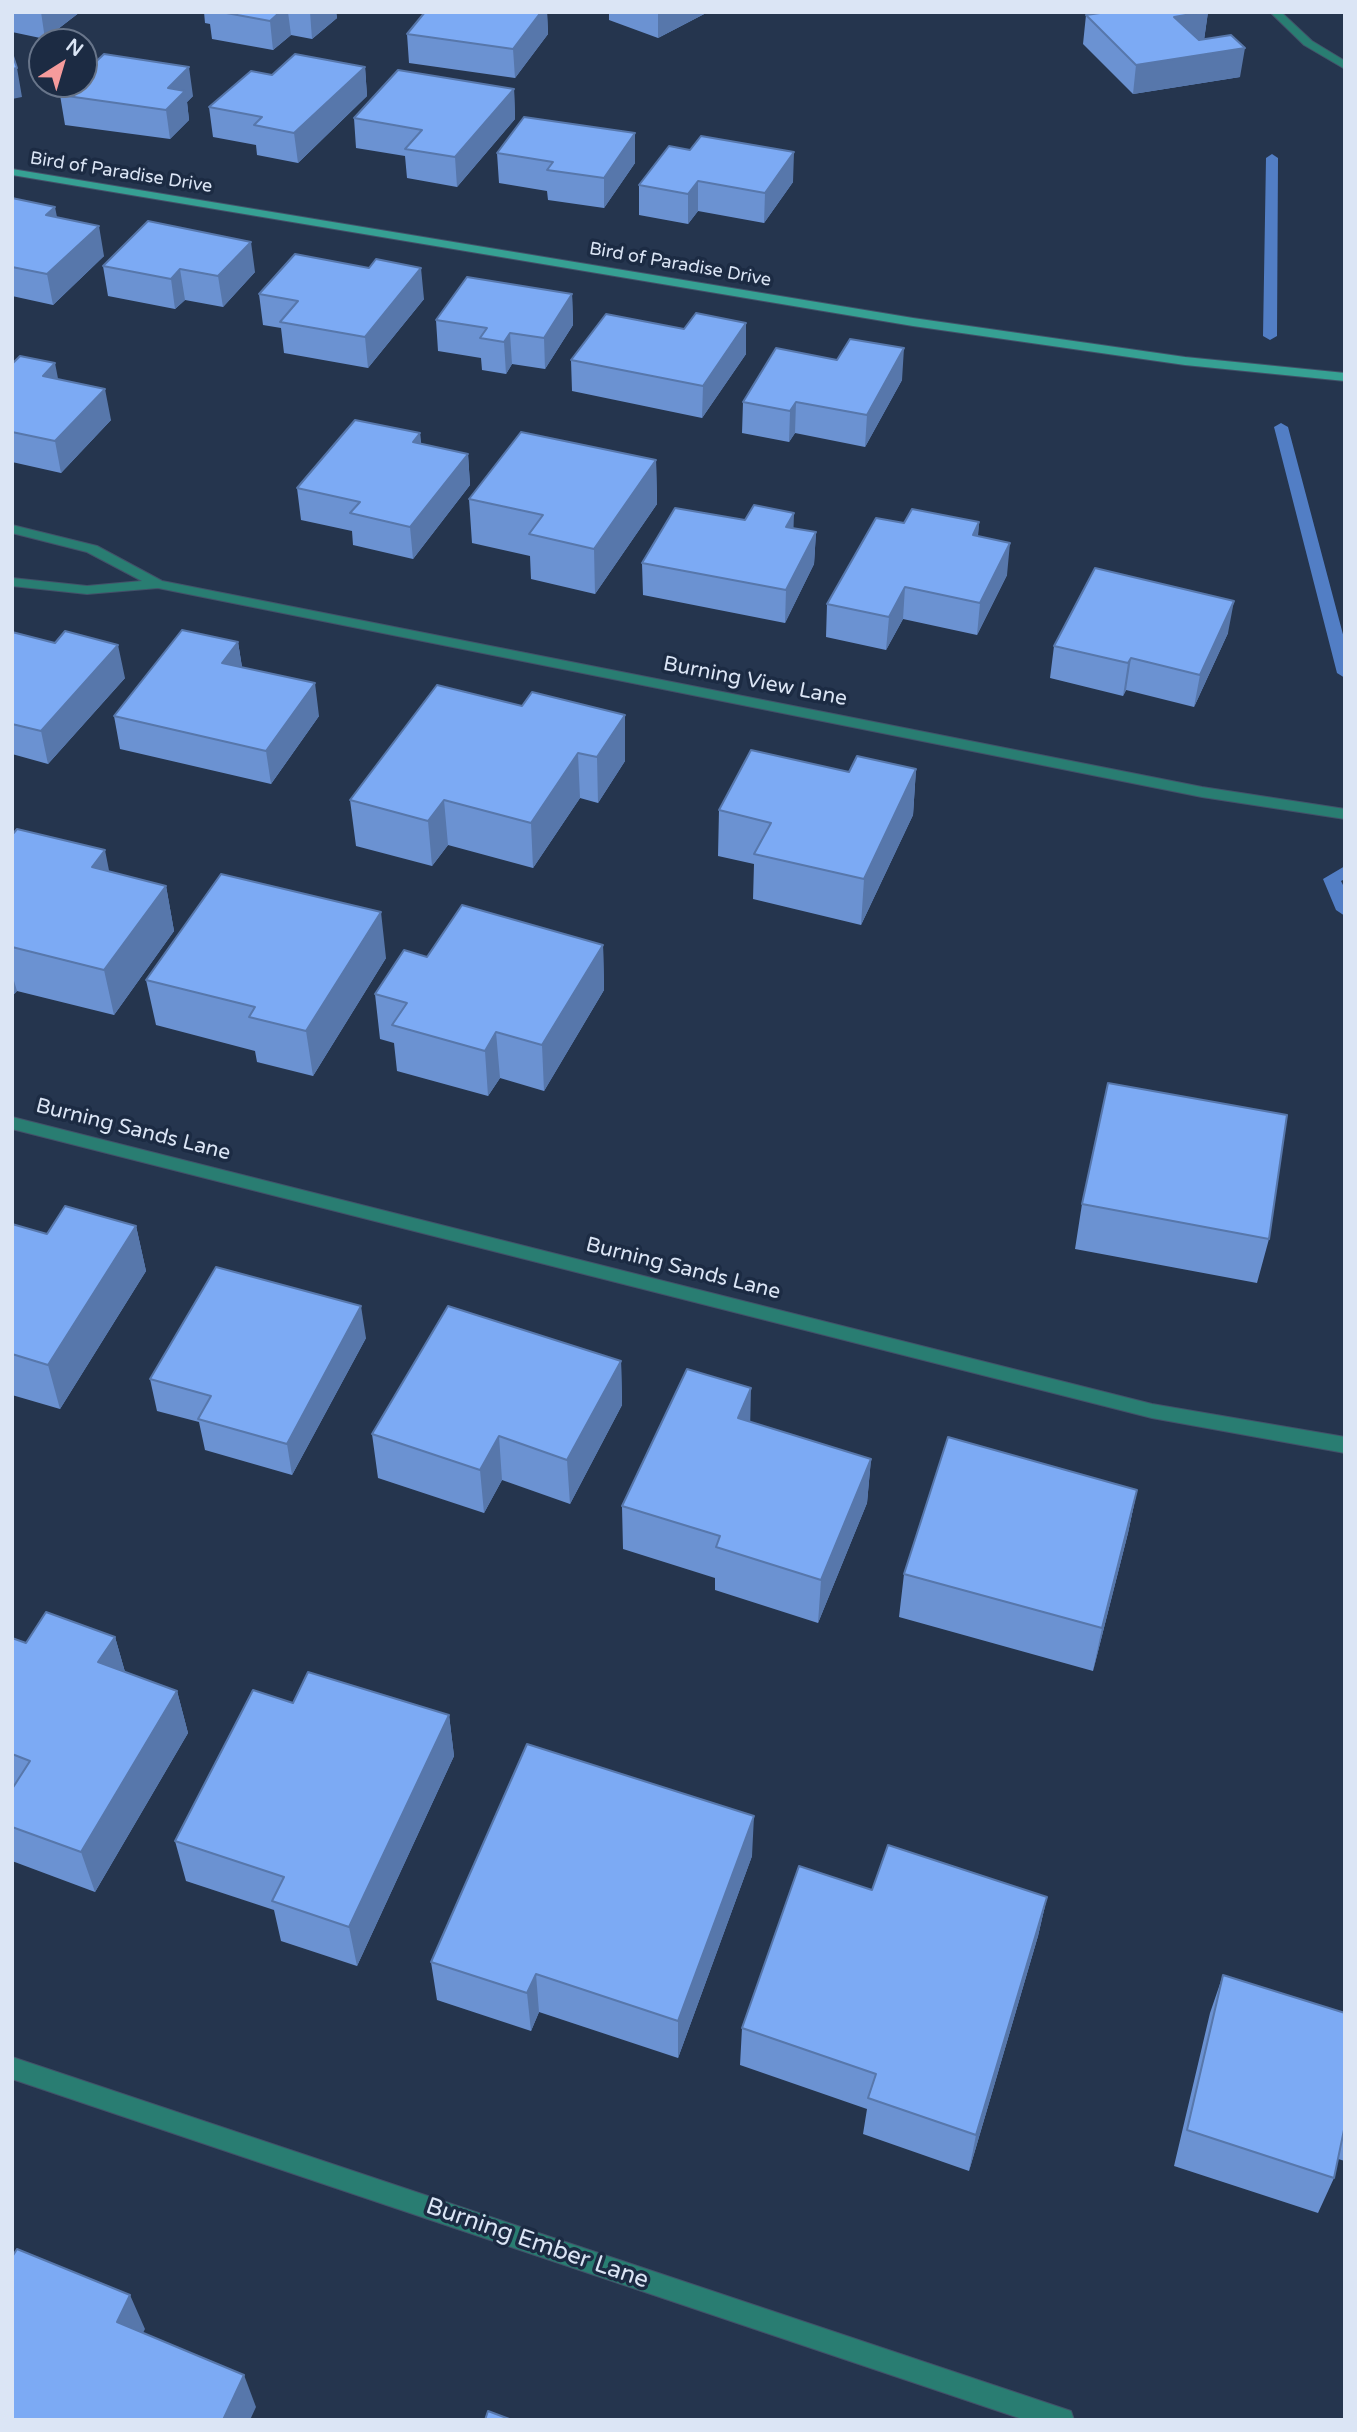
<!DOCTYPE html>
<html>
<head>
<meta charset="utf-8">
<style>
	body { margin:0 }
	#map { position:relative; width:1357px; height:2432px; overflow:hidden; background:#25354e; font-family:"Varela Round",sans-serif }
	canvas { display:block }
	.frame { position:absolute; inset:0; border:14px solid #dbe5f5; pointer-events:none }
	.north { position:absolute; left:28px; top:28px; width:70px; height:70px; box-sizing:border-box; background:#1c2b43; border:2px solid #68758a; border-radius:50%; rotate:37deg; font-size:19px; font-weight:700; line-height:28px; text-align:center; color:#dbe5f5 }
	.north::after { content:''; display:block; margin:auto; width:24px; height:32px; background:#f59b9c; clip-path:polygon(50% 0,100% 100%,50% 72%,0 100%) }
</style>
</head>
<body>
<div id="map">
<canvas width="1357" height="2432"></canvas>
<div class="frame"></div>
<div class="north">N</div>
</div>
<script>
const ctx = document.querySelector('canvas').getContext('2d');
ctx.lineJoin = 'round';
const shape = rows => new Path2D(rows.map(r => 'M' + r).join(''));
function fillPath(path, color) { ctx.fillStyle = color; ctx.fill(path, 'evenodd'); }
function trace(path, color, width, dash) { ctx.strokeStyle = color; ctx.lineWidth = width; ctx.lineCap = dash ? 'butt' : 'round'; ctx.setLineDash(dash || []); ctx.stroke(path); }
function drawText(font, color, halo, rows, align = 'center') {
  ctx.font = font + ' "Varela Round",sans-serif'; ctx.lineWidth = 7; ctx.setLineDash([]); ctx.textBaseline = 'middle'; ctx.strokeStyle = halo; ctx.fillStyle = color; for (const [text, x, y, turn = 0] of rows) {
    ctx.save(); ctx.translate(x, y); ctx.rotate((+turn || 0) * Math.PI / 180); ctx.textAlign = isNaN(turn) ? turn : align; if (halo) ctx.strokeText(text, 0, 0); ctx.fillText(text, 0, 0); ctx.restore();
  }
}
const stream = shape([
	[1272,154,1278,158,1277,336,1270,340,1263,336,1266,158,1272,154],
	[1281,423,1288,427,1345,642,1345,678,1337,673,1274,427,1281,423],
	[1345,866,1345,879,1341,881,1345,889,1345,916,1336,910,1323,879,1345,866]
]);
const street = shape([
	[1270,12,1281,12,1312,41,1345,61,1345,69,1304,45,1270,12],
	[12,525,97,546,162,581,1202,787,1345,809,1345,819,1202,797,158,588,87,594,12,586,12,578,87,586,142,581,87,552,12,533,12,525],
	[12,1117,1152,1404,1345,1437,1345,1453,1152,1418,12,1129,12,1117],
	[12,2057,1062,2408,1071,2411,1074,2420,1025,2420,12,2079,12,2057]
]);
const secondary = shape([
	[12,169,913,318,1185,357,1345,373,1345,381,1185,365,913,326,12,175,12,169]
]);
const wall = shape([
	[12,12,80,12,45,39,12,32],
	[204,12,336,12,337,18,312,39,291,35,273,50,212,39,210,24,205,23],
	[425,12,547,12,548,34,515,78,409,63,407,34],
	[609,12,708,12,658,38,609,20],
	[1104,12,1208,12,1204,40,1240,77,1133,94,1083,44,1086,15],
	[365,67,367,96,298,163,257,155,256,145,213,137,209,107,272,75],
	[514,89,515,119,457,187,407,178,405,156,356,148,354,118],
	[60,95,193,96,187,102,189,120,170,139,65,125],
	[669,146,793,182,764,223,698,211,688,224,639,215,639,185],
	[497,153,635,163,604,208,548,200,547,191,499,183],
	[12,198,57,217,104,256,53,305,12,296],
	[103,266,255,272,223,307,185,300,175,309,108,296],
	[369,268,424,299,368,368,284,353,281,328,263,325,259,294],
	[572,294,573,325,545,369,512,364,506,374,482,370,481,358,438,351,436,320],
	[746,354,702,418,572,391,571,360],
	[12,364,58,379,111,420,61,473,12,462],
	[902,380,865,447,795,433,789,442,742,433,743,402],
	[420,433,421,444,468,454,470,485,413,559,353,545,352,531,301,520,297,488],
	[656,460,657,504,595,594,531,579,530,556,472,543,469,499],
	[745,520,816,532,814,564,785,623,643,595,642,563],
	[979,522,978,536,1007,575,977,635,903,619,886,650,826,637,827,604,904,523],
	[12,632,125,678,48,764,12,754],
	[1228,633,1194,707,1126,690,1123,696,1050,678,1054,646],
	[238,642,242,667,319,716,271,784,120,749,114,716],
	[437,685,625,761,598,803,580,798,533,868,448,845,432,866,356,846,350,800],
	[916,769,913,815,861,925,753,899,754,864,718,856,719,810,849,772],
	[12,835,109,872,166,886,174,931,114,1015,17,991,12,996],
	[603,945,604,990,544,1091,500,1078,488,1096,397,1071,394,1043,380,1039,375,994,427,957],
	[386,958,313,1076,257,1062,255,1051,156,1025,146,980],
	[1082,1204,1269,1239,1257,1283,1075,1249],
	[12,1224,47,1234,136,1226,146,1271,60,1409,12,1395],
	[366,1338,292,1475,205,1450,199,1422,157,1411,150,1379],
	[621,1361,622,1405,570,1504,502,1480,484,1513,378,1478,372,1434],
	[750,1422,871,1459,867,1503,818,1623,715,1590,715,1578,623,1549,622,1506],
	[1137,1490,1128,1533,1093,1671,899,1617,904,1574],
	[115,1637,125,1672,177,1691,188,1733,95,1892,12,1861,12,1638,26,1643],
	[293,1703,449,1715,454,1756,357,1966,281,1941,274,1910,186,1881,175,1841],
	[752,1856,678,2058,539,2012,531,2031,437,2000,431,1962],
	[872,1890,1047,1897,1038,1936,969,2171,863,2134,867,2109,740,2065,742,2028],
	[1223,1975,1345,2013,1345,2161,1338,2159,1334,2178,1318,2213,1174,2166,1210,2013]
]);
const shadedWall = shape([
	[41,12,80,12,45,39],
	[280,12,288,12,291,35,273,50,270,21],
	[310,12,336,12,337,18,312,39],
	[541,12,547,12,548,34,515,78,513,49],
	[658,12,708,12,658,38],
	[1203,12,1208,12,1204,40,1170,45,1174,17],
	[1245,48,1240,77,1133,94,1136,65],
	[189,67,193,96,187,102,189,120,170,139,166,110,168,88],
	[365,67,367,96,298,163,294,133],
	[17,68,22,97,12,99,12,69],
	[514,89,515,119,457,187,455,157],
	[635,133,635,163,604,208,604,178],
	[794,152,793,182,764,223,765,193],
	[698,181,698,211,688,224,688,194],
	[55,207,61,237,46,215],
	[99,226,104,256,53,305,47,274],
	[251,242,255,272,223,307,218,276],
	[421,268,424,299,368,368,365,337],
	[180,269,185,300,175,309,171,279],
	[572,294,573,325,545,369,544,338],
	[746,323,746,354,702,418,703,386],
	[510,333,512,364,506,374,504,342],
	[904,348,902,380,865,447,867,415],
	[55,363,61,394,43,376],
	[105,389,111,420,61,473,55,441],
	[796,402,795,433,789,442,790,411],
	[420,433,422,465,413,442],
	[468,454,470,485,413,559,410,527],
	[656,460,657,504,595,594,594,549],
	[794,513,793,544,786,527],
	[979,522,976,554,973,535],
	[816,532,814,564,785,623,786,590],
	[1010,543,1007,575,977,635,980,603],
	[905,587,903,619,886,650,889,617],
	[1234,601,1228,633,1194,707,1200,675],
	[238,642,243,674,222,663],
	[118,645,125,678,48,764,41,731],
	[1131,658,1126,690,1123,696,1128,663],
	[315,683,319,716,271,784,266,751],
	[625,715,625,761,598,803,597,757],
	[578,753,580,798,533,868,531,823],
	[916,769,913,815,861,925,864,879],
	[444,800,448,845,432,866,428,821],
	[105,850,114,896,92,867],
	[166,886,174,931,114,1015,104,970],
	[381,912,386,958,313,1076,306,1031],
	[603,945,604,990,544,1091,542,1045],
	[12,974,17,991,12,996],
	[496,1032,500,1078,488,1096,485,1051],
	[136,1226,146,1271,60,1409,48,1365],
	[361,1306,366,1338,292,1475,287,1444],
	[621,1361,622,1405,570,1504,567,1460],
	[751,1388,750,1432,738,1418],
	[499,1436,502,1480,484,1513,480,1470],
	[871,1459,867,1503,818,1623,821,1580],
	[1137,1490,1128,1533,1093,1671,1102,1628],
	[115,1637,127,1679,98,1662],
	[177,1691,188,1733,95,1892,81,1852],
	[449,1715,454,1756,357,1966,349,1927],
	[754,1816,752,1856,678,2058,678,2021],
	[1047,1897,1038,1936,969,2171,976,2135],
	[536,1974,539,2012,531,2031,527,1993],
	[130,2295,145,2329,132,2355,117,2322],
	[244,2375,256,2407,250,2420,223,2420]
]);
const building = shape([
	[221,12,280,12,270,21,221,12],
	[425,12,541,12,513,49,407,34,425,12],
	[1107,12,1203,12,1174,17,1199,40,1231,35,1245,48,1136,65,1086,15,1107,12],
	[12,53,17,68,12,69,12,53],
	[104,54,189,67,168,88,185,91,166,110,60,95,72,84,84,84,84,73,104,54],
	[295,54,365,67,294,133,254,125,262,117,209,107,251,71,272,75,295,54],
	[398,70,514,89,455,157,405,149,422,130,354,118,398,70],
	[524,117,635,133,604,178,547,170,553,162,497,153,524,117],
	[701,136,794,152,765,193,698,181,688,194,639,185,669,146,690,150,701,136],
	[12,198,55,207,46,215,99,226,47,274,12,267,12,198],
	[148,221,251,242,218,276,180,269,171,279,103,266,148,221],
	[295,254,369,268,376,259,421,268,365,337,280,322,298,301,259,294,295,254],
	[467,277,572,294,544,338,510,333,504,342,480,338,487,328,436,320,467,277],
	[696,313,746,323,703,386,571,360,606,314,684,329,696,313],
	[850,339,904,348,867,415,796,402,790,411,743,402,776,348,837,360,850,339],
	[20,356,55,363,43,376,105,389,55,441,12,432,12,364,20,356],
	[355,420,420,433,413,442,468,454,410,527,350,513,360,502,297,488,355,420],
	[521,432,656,460,594,549,529,534,543,515,469,499,521,432],
	[754,505,794,513,786,527,816,532,786,590,642,563,675,508,745,520,754,505],
	[912,509,979,522,973,535,1010,543,980,603,905,587,889,617,827,604,876,518,904,523,912,509],
	[1095,568,1234,601,1200,675,1131,658,1128,663,1054,646,1095,568],
	[182,630,238,642,222,663,315,683,266,751,114,716,182,630],
	[65,631,118,645,41,731,12,724,12,632,55,643,65,631],
	[437,685,522,706,532,692,625,715,597,757,578,753,531,823,444,800,428,821,350,800,437,685],
	[751,750,849,772,857,756,916,769,864,879,754,854,771,823,719,810,751,750],
	[17,829,105,850,92,867,166,886,104,970,12,947,12,835,17,829],
	[221,874,381,912,306,1031,249,1017,255,1007,146,980,221,874],
	[462,905,603,945,542,1045,496,1032,485,1051,392,1025,407,1003,375,994,404,950,427,957,462,905],
	[1108,1083,1287,1115,1269,1239,1082,1204,1108,1083],
	[65,1206,136,1226,48,1365,12,1354,12,1224,47,1234,65,1206],
	[216,1267,361,1306,287,1444,198,1419,211,1396,150,1379,216,1267],
	[448,1306,621,1361,567,1460,499,1436,480,1470,372,1434,448,1306],
	[687,1369,751,1388,738,1418,871,1459,821,1580,716,1547,720,1536,622,1506,687,1369],
	[948,1437,1137,1490,1102,1628,904,1574,948,1437],
	[46,1612,115,1637,98,1662,177,1691,81,1852,12,1827,12,1789,30,1761,12,1754,12,1638,26,1643,46,1612],
	[308,1672,449,1715,349,1927,272,1901,284,1877,175,1841,253,1690,293,1703,308,1672],
	[527,1744,754,1816,678,2021,536,1974,527,1993,431,1962,527,1744],
	[888,1845,1047,1897,976,2135,868,2098,876,2074,742,2028,799,1866,872,1890,888,1845],
	[1223,1975,1345,2013,1345,2125,1334,2178,1187,2130,1223,1975],
	[17,2249,130,2295,117,2322,244,2375,223,2420,12,2420,12,2257,17,2249],
	[488,2411,512,2420,485,2420,488,2411]
]);
const farStreetnames = [
	["Bird of Paradise Drive",121,173,9],
	["Bird of Paradise Drive",680,265,10]
];
const streetNames = [
	["Burning View Lane",755,682,11],
	["Burning Sands Lane",133,1130,14],
	["Burning Sands Lane",683,1269,14]
];
const nearStreetnames = [
	["Burning Ember Lane",537,2244,19]
];
fillPath(stream, '#527ec5');
trace(street, '#425169', 2);
trace(secondary, '#425169', 2);
fillPath(street, '#297d72');
fillPath(secondary, '#36a093');
fillPath(wall, '#6b92d2');
fillPath(shadedWall, '#5777ab');
fillPath(building, '#7caaf4');
trace(building, '#5777ab', 2);
drawText('18px', '#dbe5f5', '#1c2b43', farStreetnames);
drawText('21px', '#dbe5f5', '#1c2b43', streetNames);
drawText('24px', '#dbe5f5', '#1c2b43', nearStreetnames);
</script>
</body>
</html>
